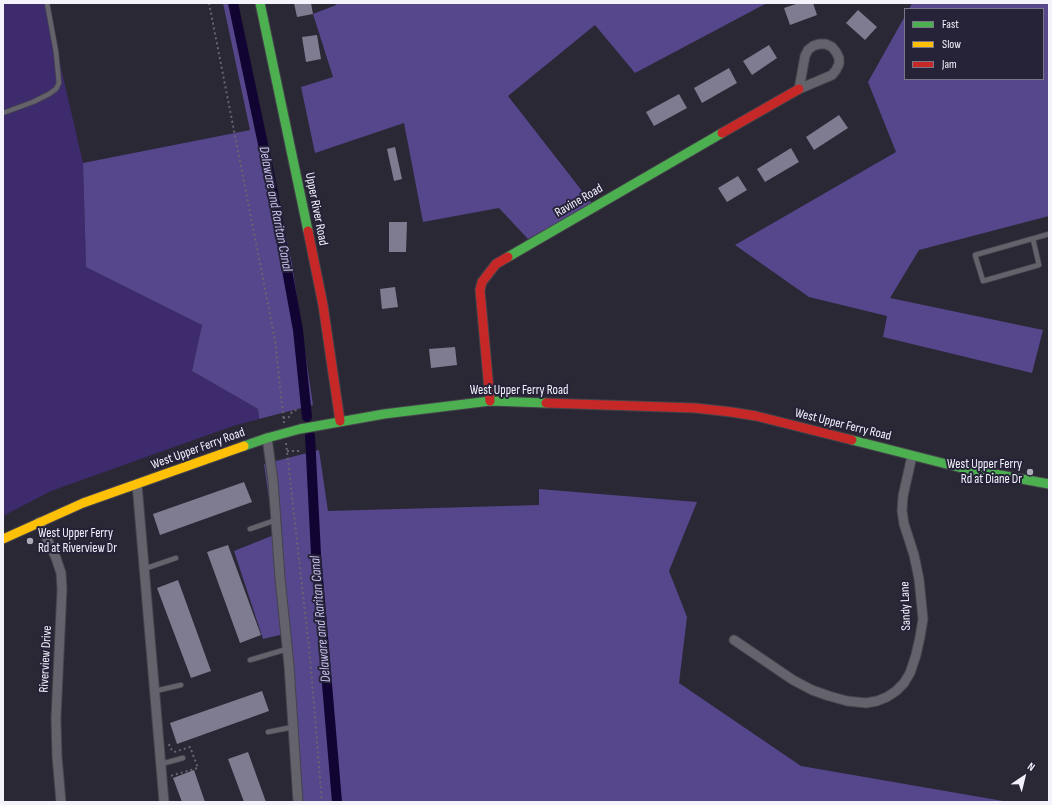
<!DOCTYPE html>
<html>
<head>
<meta charset="utf-8">
<style>
	body { margin:0 }
	#map { position:relative; width:1052px; height:805px; overflow:hidden; background:#2a2834; font-family:"Sofia Sans Condensed",sans-serif }
	canvas { display:block }
	.frame { position:absolute; inset:0; border:4px solid #f4f3fc; pointer-events:none }
	.legend { position:absolute; left:904px; top:8px; width:140px; height:72px; box-sizing:border-box; background:#262339; border:1px solid #787687; margin:0; padding:5px 7px; list-style:none; font-size:12px; color:#f4f3fc }
	.legend li { display:flex; align-items:center; gap:8px; height:20px }
	.legend b { width:20px; border:1px solid #787687 }
	.north { position:absolute; left:1004px; top:757px; width:40px; height:40px; -webkit-text-stroke:3px #262339; paint-order:stroke; rotate:35deg; font-size:11px; font-weight:700; line-height:16px; text-align:center; color:#f4f3fc }
	.north::after { content:''; display:block; margin:auto; width:14px; height:18px; background:#f4f3fc; clip-path:polygon(50% 0,100% 100%,50% 72%,0 100%) }
</style>
</head>
<body>
<div id="map">
<canvas width="1052" height="805"></canvas>
<div class="frame"></div>
<ul class="legend">
<li><b style="height:5px;background:#4caf50"></b>Fast</li>
<li><b style="height:5px;background:#ffc107"></b>Slow</li>
<li><b style="height:5px;background:#c62828"></b>Jam</li>
</ul>
<div class="north">N</div>
</div>
<script>
const ctx = document.querySelector('canvas').getContext('2d');
ctx.lineJoin = 'round';
function fillPath(path, color) { ctx.fillStyle = color; ctx.fill(path, 'evenodd'); }
const shape = rows => new Path2D(rows.map(r => 'M' + r).join(''));
function trace(path, color, width, dash) { ctx.strokeStyle = color; ctx.lineWidth = width; ctx.lineCap = dash ? 'butt' : 'round'; ctx.setLineDash(dash || []); ctx.stroke(path); }
function drawText(font, color, halo, rows, align = 'center') {
  ctx.font = font + ' "Sofia Sans Condensed",sans-serif'; ctx.lineWidth = 4; ctx.setLineDash([]); ctx.textBaseline = 'middle'; ctx.strokeStyle = halo; ctx.fillStyle = color; for (const [text, x, y, turn = 0] of rows) {
    ctx.save(); ctx.translate(x, y); ctx.rotate((+turn || 0) * Math.PI / 180); ctx.textAlign = isNaN(turn) ? turn : align; if (halo) ctx.strokeText(text, 0, 0); ctx.fillText(text, 0, 0); ctx.restore();
  }
}
const green = shape([
	[3,3,46,3,83,163,86,267,202,325,192,371,258,409,259,419,233,426,51,491,3,516]
]);
const forest = shape([
	[223,3,237,3,292,264,313,405,259,419,258,409,192,371,202,325,86,267,83,163,250,130],
	[335,3,767,3,635,73,595,25,508,96,593,205,528,239,499,208,423,222,404,123,315,153,301,87,333,77,313,14,336,5],
	[912,3,1049,3,1049,216,919,250,890,298,1043,330,1032,373,883,337,887,316,809,297,735,245,896,152,868,82,905,16,905,79,1043,79,1043,9,909,9],
	[319,450,328,511,539,505,539,489,697,502,669,571,687,617,679,683,801,766,1009,802,296,802,284,634,263,639,234,551,274,535,264,464]
]);
const canal = shape([
	[233,3,270,177,298,330,307,417],
	[310,436,316,554,337,802]
]);
const building = shape([
	[294,3,311,3,313,14,297,17],
	[799,3,813,3,817,15,790,25,784,8],
	[858,10,877,27,865,40,846,23],
	[317,35,321,59,306,62,302,37],
	[769,45,777,58,752,75,743,61],
	[729,68,737,83,702,103,694,88],
	[679,94,687,108,654,126,646,112],
	[839,115,848,128,814,150,806,137],
	[395,147,402,179,394,181,387,149],
	[791,148,799,162,765,182,757,169],
	[738,176,747,190,727,202,718,188],
	[389,222,407,222,406,252,389,252],
	[395,287,398,307,382,309,380,289],
	[455,347,457,365,431,368,429,349],
	[244,482,252,502,160,535,153,514],
	[228,545,261,635,240,643,207,552],
	[178,580,211,671,191,678,157,588],
	[262,691,269,711,177,744,170,723],
	[248,752,266,802,244,802,228,759],
	[194,770,205,802,182,802,173,778]
]);
const path = shape([
	[209,3,275,340,284,423],
	[283,418,289,417,292,412,298,409],
	[286,443,310,657,322,802],
	[287,451,301,451],
	[169,744,170,748,174,752,190,747,198,768,170,776]
]);
const lane = shape([
	[3,113,33,102,49,94,56,89,59,83,56,52,47,3],
	[1033,239,1039,265,983,281,975,255,1049,234],
	[250,529,276,520],
	[144,569,176,558],
	[250,660,287,649],
	[155,691,181,685],
	[268,732,293,727],
	[161,764,183,758]
]);
const street = shape([
	[819,44,826,44,832,47,836,52,839,58,839,64,836,70,832,75,799,89,805,56,808,50,813,46,819,44],
	[267,438,273,481,280,578,289,666,298,802],
	[137,484,164,802],
	[39,522,56,558,61,573,62,589,56,718,57,756,61,802],
	[734,640,793,680,812,690,829,696,847,701,866,703,877,701,887,697,896,691,904,683,910,673,916,655,920,637,923,619,919,579,914,555,904,524,902,511,903,496,912,456]
]);
const fast = shape([
	[260,3,308,231],
	[508,257,722,133],
	[852,440,962,468,1049,484],
	[244,446,267,438,300,429,384,414,490,401,546,403]
]);
const slow = shape([
	[3,539,83,503,244,446]
]);
const jam = shape([
	[722,133,799,89],
	[308,231,323,305,340,421],
	[490,401,480,290,482,282,496,264,508,257],
	[546,403,695,408,731,412,756,416,852,440]
]);
const markers = [
	[1030,472,4,"#adacb6"],
	[30,541,4,"#adacb6"]
];
const streetNames = [
	["Ravine Road",579,201,-30],
	["Upper River Road",316,209,79],
	["West Upper Ferry Road",519,391],
	["West Upper Ferry Road",843,425,14],
	["West Upper Ferry Road",198,449,-20],
	["Sandy Lane",906,606,-92],
	["Riverview Drive",46,659,-87]
];
const poiNames = [
	["West Upper Ferry",1022,465],
	["Rd at Diane Dr",1022,480],
	["West Upper Ferry",38,534,"left"],
	["Rd at Riverview Dr",38,549,"left"]
];
const waterNames = [
	["Delaware and Raritan Canal",275,209,79],
	["Delaware and Raritan Canal",321,619,-95]
];
fillPath(green, '#3d2b6e');
fillPath(forest, '#56468c');
trace(canal, '#120432', 10);
fillPath(building, '#7f7c92');
trace(lane, '#45434c', 6);
trace(street, '#45434c', 11);
trace(fast, '#45434c', 11);
trace(slow, '#45434c', 11);
trace(jam, '#45434c', 11);
trace(path, '#676670', 2, [2, 3]);
trace(lane, '#64636c', 4.5);
trace(street, '#64636c', 9);
trace(fast, '#4caf50', 9);
trace(slow, '#ffc107', 9);
trace(jam, '#c62828', 9);
for (const [x, y, r, color] of markers) { const dot = new Path2D(); dot.arc(x, y, r, 0, 2 * Math.PI); ctx.fillStyle = color; ctx.fill(dot); trace(dot, '#262339', 1.5); }
drawText('13px', '#f4f3fc', '#262339', streetNames);
drawText('13px', '#f4f3fc', '#262339', poiNames, 'right');
drawText('italic 14px', '#c9c3ef', '#262339', waterNames);
</script>
</body>
</html>
